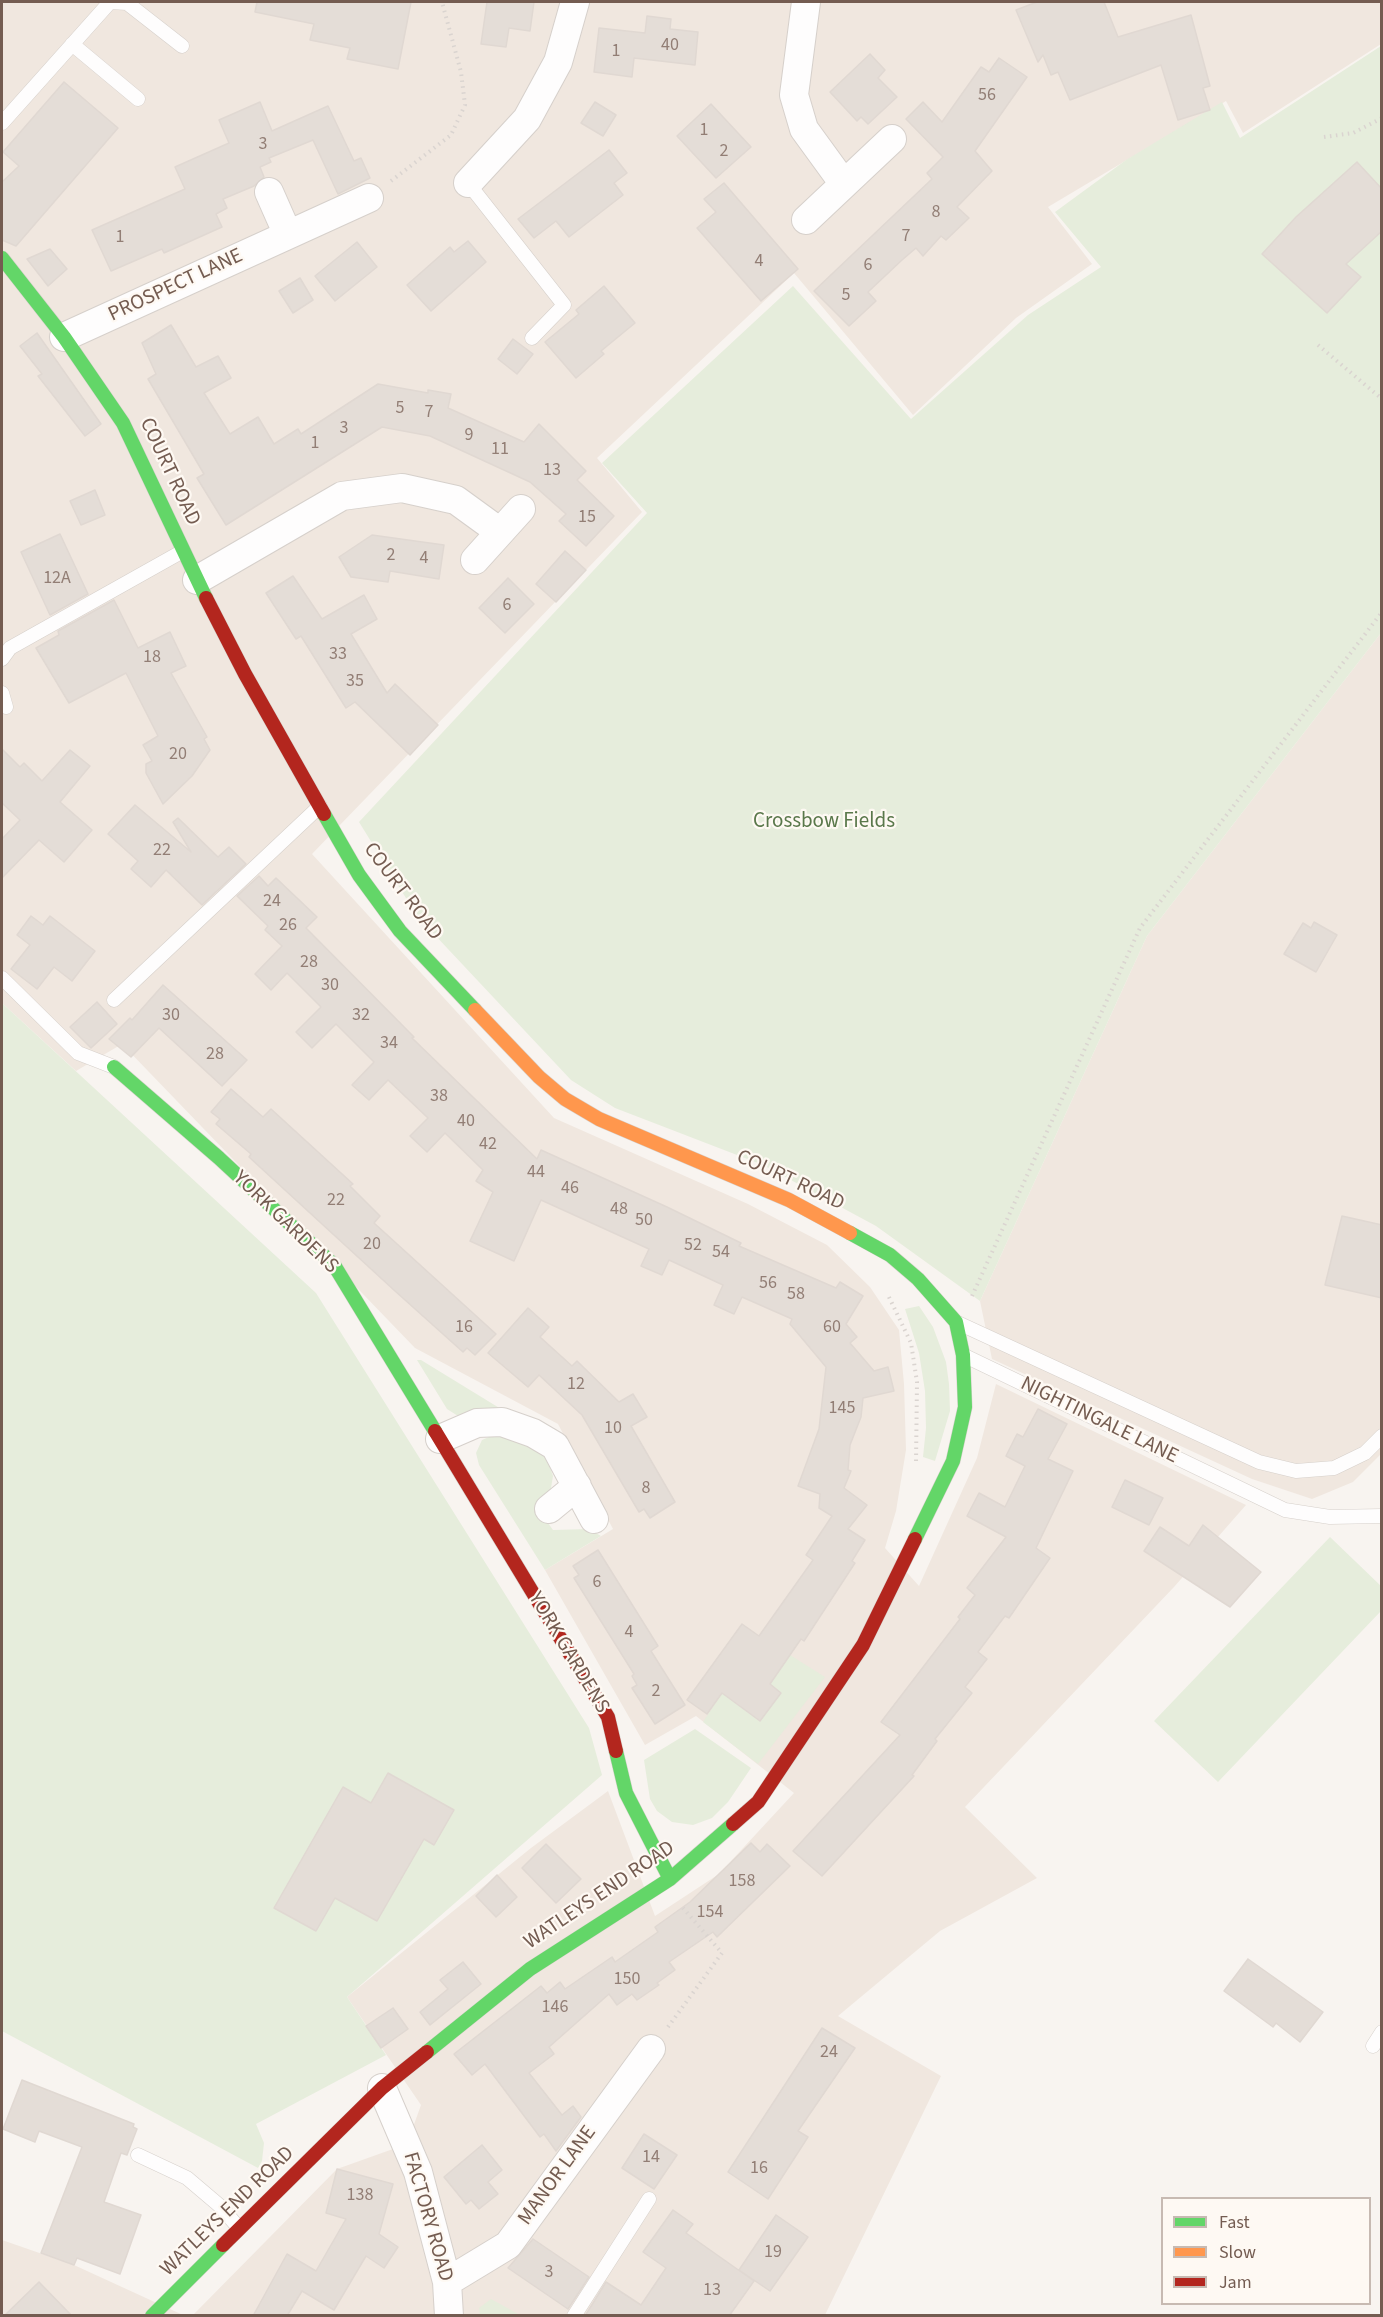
<!DOCTYPE html>
<html>
<head>
<meta charset="utf-8">
<style>
	body { margin:0 }
	#map { position:relative; width:1383px; height:2317px; overflow:hidden; background:#f8f4f0; font-family:"Source Sans 3",sans-serif }
	canvas { display:block }
	.frame { position:absolute; inset:0; border:3px solid #745c51; pointer-events:none }
	.legend { position:absolute; left:1161px; top:2197px; width:210px; height:108px; box-sizing:border-box; background:#fef9f3; border:2px solid #c7bab2; margin:0; padding:8px 10px; list-style:none; font-size:18px; color:#745c51 }
	.legend li { display:flex; align-items:center; gap:12px; height:30px }
	.legend b { width:30px; border:2px solid #c7bab2 }
</style>
</head>
<body>
<div id="map">
<canvas width="1383" height="2317"></canvas>
<div class="frame"></div>
<ul class="legend">
<li><b style="height:8px;background:#63d668"></b>Fast</li>
<li><b style="height:8px;background:#ff974d"></b>Slow</li>
<li><b style="height:8px;background:#b3261e"></b>Jam</li>
</ul>
</div>
<script>
const ctx = document.querySelector('canvas').getContext('2d');
ctx.lineJoin = 'round';
function fillPath(path, color) { ctx.fillStyle = color; ctx.fill(path, 'evenodd'); }
const shape = rows => new Path2D(rows.map(r => 'M' + r).join(''));
function trace(path, color, width, dash) { ctx.strokeStyle = color; ctx.lineWidth = width; ctx.lineCap = dash ? 'butt' : 'round'; ctx.setLineDash(dash || []); ctx.stroke(path); }
function drawText(font, color, halo, rows, align = 'center') {
  ctx.font = font + ' "Source Sans 3",sans-serif'; ctx.lineWidth = 4.5; ctx.setLineDash([]); ctx.textBaseline = 'middle'; ctx.strokeStyle = halo; ctx.fillStyle = color; for (const [text, x, y, turn = 0] of rows) {
    ctx.save(); ctx.translate(x, y); ctx.rotate((+turn || 0) * Math.PI / 180); ctx.textAlign = isNaN(turn) ? turn : align; if (halo) ctx.strokeText(text, 0, 0); ctx.fillText(text, 0, 0); ctx.restore();
  }
}
const residential = shape([
	[2,2,1381,2,1381,44,1243,133,1226,101,1048,207,1092,264,1016,318,913,415,794,273,597,458,642,512,312,854,554,1118,748,1204,827,1245,870,1287,899,1330,904,1384,906,1450,896,1511,885,1548,919,1586,977,1458,996,1384,1246,1505,1174,1587,965,1807,1037,1878,940,1931,838,2016,941,2076,825,2315,193,2315,337,2169,407,2144,421,2105,347,1997,531,1848,608,1791,655,1916,719,1874,794,1793,696,1716,645,1745,545,1570,613,1529,558,1424,415,1348,122,1044,76,1071,2,1003],
	[1381,633,1381,1454,1353,1482,1312,1499,1252,1479,992,1359,980,1301,1147,936],
	[2,2240,74,2265,183,2315,2,2316]
]);
const green = shape([
	[1381,46,1381,633,1147,936,980,1301,876,1226,763,1165,615,1108,571,1080,417,916,359,822,647,513,602,463,793,286,911,419,1028,315,1101,267,1055,212,1126,160,1222,102,1240,138],
	[2,1003,316,1293,589,1728,602,1775,347,1997,386,2055,256,2124,264,2143,262,2161,258,2168,2,2031],
	[919,1306,933,1327,946,1362,949,1384,950,1411,935,1461,923,1457,926,1428,925,1391,919,1353,905,1309],
	[417,1360,421,1360,501,1409,458,1416,447,1409],
	[496,1434,522,1439,546,1456,553,1476,550,1494,538,1509,553,1530,589,1529,601,1536,545,1570,479,1465,476,1453,482,1440],
	[1330,1537,1381,1586,1381,1611,1218,1782,1154,1721],
	[763,1638,825,1677,758,1764,703,1722,722,1693,760,1721,781,1693,743,1666],
	[695,1729,751,1768,728,1802,712,1818,693,1825,672,1822,657,1811,650,1799,644,1760],
	[491,2299,520,2315,480,2315,479,2308]
]);
const building = shape([
	[257,2,411,2,398,69,347,59,350,48,310,40,314,24,255,12,257,2],
	[487,2,534,2,530,31,509,28,506,47,481,44,487,2],
	[1037,2,1104,2,1118,37,1191,15,1210,86,1203,88,1210,110,1178,120,1161,65,1070,100,1058,72,1051,75,1043,55,1038,62,1016,10,1037,2],
	[647,16,671,19,670,29,698,32,695,65,634,58,632,77,594,72,599,28,645,33,647,16],
	[870,54,885,70,878,78,897,97,868,124,861,117,857,121,830,92,870,54],
	[999,58,1027,77,975,151,992,171,957,207,969,218,946,240,941,236,923,256,916,248,902,260,868,292,876,301,849,326,814,291,932,179,927,173,943,157,906,119,923,102,942,122,981,67,989,72,999,58],
	[64,82,118,128,16,246,2,240,2,182,19,166,3,152,64,82],
	[260,102,272,131,328,106,354,161,361,158,370,178,338,194,313,140,269,158,271,162,260,167,264,177,254,186,223,199,227,208,216,214,222,227,164,253,162,249,111,271,92,230,185,189,175,167,229,143,219,120,260,102],
	[595,102,616,115,603,136,581,123,595,102],
	[711,104,751,147,716,178,677,136,711,104],
	[609,150,627,173,614,183,623,195,569,237,556,221,534,238,518,219,609,150],
	[1357,162,1382,189,1382,231,1346,264,1361,277,1327,313,1262,254,1296,217,1357,162],
	[724,183,798,269,761,301,697,228,716,212,704,199,724,183],
	[468,241,486,262,431,311,407,285,450,247,454,252,468,241],
	[357,242,377,267,335,301,315,276,357,242],
	[50,249,67,269,48,286,27,259,50,249],
	[300,278,313,300,293,313,279,291,300,278],
	[604,286,635,323,601,351,604,354,576,378,545,342,579,314,576,310,604,286],
	[171,325,196,367,218,356,231,378,204,393,230,434,258,417,274,444,298,429,301,434,378,384,428,393,428,390,451,394,448,408,524,442,539,424,586,471,577,480,614,516,586,546,559,521,566,514,530,482,430,436,382,427,226,525,197,478,204,474,148,379,156,374,142,343,171,325],
	[37,333,101,424,85,436,38,376,42,374,20,346,37,333],
	[513,339,533,354,517,374,498,359,513,339],
	[95,490,105,515,81,525,70,501,95,490],
	[60,534,88,594,50,615,21,552,60,534],
	[372,535,444,545,439,579,390,571,388,582,351,577,339,557,372,535],
	[565,551,586,570,556,602,536,584,565,551],
	[293,576,322,619,364,595,377,619,351,634,387,693,395,684,438,725,410,755,355,702,346,708,301,636,296,639,266,593,293,576],
	[508,578,534,604,505,633,479,608,508,578],
	[114,600,138,648,170,632,186,666,171,673,207,737,204,739,210,750,192,776,163,804,146,773,146,764,152,761,143,745,158,736,126,673,69,703,36,648,59,635,58,631,114,600],
	[2,749,20,767,24,763,42,781,70,750,90,766,60,802,92,830,64,862,39,840,2,878,2,839,20,820,2,803,2,749],
	[135,805,191,852,173,822,178,818,218,857,229,847,246,864,202,905,166,870,151,887,131,869,138,861,108,834,135,805],
	[259,876,268,886,276,878,317,917,306,928,414,1037,412,1038,537,1159,541,1150,667,1207,741,1243,739,1246,836,1288,840,1282,863,1296,846,1324,857,1337,850,1343,874,1371,888,1367,894,1391,863,1398,861,1417,850,1445,848,1470,851,1471,844,1488,867,1505,848,1529,865,1540,852,1561,855,1563,804,1641,801,1639,770,1684,781,1693,760,1721,722,1693,707,1714,687,1700,742,1624,759,1636,813,1560,806,1555,832,1516,819,1508,820,1494,798,1486,819,1429,826,1367,790,1324,792,1319,742,1297,734,1314,714,1305,723,1285,669,1260,662,1275,641,1266,649,1249,541,1200,514,1261,470,1241,493,1192,476,1181,483,1170,445,1133,427,1152,410,1136,428,1118,388,1080,369,1100,352,1085,374,1062,336,1024,312,1048,296,1032,321,1007,287,973,271,990,255,974,282,946,265,930,268,926,237,896,259,876],
	[31,916,43,925,50,916,95,951,72,981,54,967,37,989,11,969,30,945,17,935,31,916],
	[1314,922,1337,935,1316,972,1284,954,1303,923,1311,928,1314,922],
	[163,985,247,1060,222,1086,159,1028,131,1057,109,1039,130,1018,132,1020,163,985],
	[97,1002,117,1024,91,1048,70,1027,97,1002],
	[231,1089,263,1117,271,1109,353,1184,350,1186,380,1216,374,1223,496,1334,475,1355,467,1348,463,1352,395,1291,249,1157,251,1154,216,1124,220,1119,211,1112,231,1089],
	[1342,1216,1382,1225,1382,1298,1325,1285,1342,1216],
	[528,1308,549,1327,540,1337,572,1366,577,1361,619,1402,633,1394,647,1417,631,1426,675,1502,650,1518,644,1509,639,1512,582,1415,539,1375,528,1387,488,1353,528,1308],
	[1038,1409,1067,1424,1048,1459,1073,1471,1036,1548,1050,1558,1009,1618,1005,1616,978,1652,987,1659,965,1687,972,1693,935,1739,937,1741,912,1775,914,1776,822,1876,793,1851,900,1735,881,1722,960,1619,958,1617,975,1595,967,1588,1006,1537,967,1516,979,1493,1005,1507,1025,1466,1006,1456,1017,1434,1023,1437,1038,1409],
	[1125,1480,1163,1498,1149,1525,1112,1507,1125,1480],
	[1203,1525,1261,1572,1230,1607,1144,1551,1160,1527,1189,1546,1203,1525],
	[598,1550,658,1646,651,1651,685,1705,655,1724,632,1688,637,1685,632,1676,634,1674,574,1578,579,1575,573,1566,598,1550],
	[388,1773,454,1810,434,1845,424,1839,377,1921,335,1898,316,1931,274,1908,343,1787,371,1803,388,1773],
	[751,1843,760,1852,767,1844,790,1866,717,1937,713,1932,669,1962,675,1970,657,1983,659,1985,637,2000,632,1994,617,2005,609,1994,549,2047,554,2054,529,2073,562,2115,573,2106,581,2117,556,2151,544,2134,540,2137,485,2064,472,2075,454,2054,541,1986,547,1993,560,1982,565,1989,612,1957,615,1962,658,1932,655,1927,690,1902,751,1843],
	[546,1844,581,1879,556,1903,522,1868,546,1844],
	[497,1875,517,1897,496,1917,476,1896,497,1875],
	[1248,1959,1323,2012,1300,2042,1276,2023,1273,2027,1224,1991,1248,1959],
	[463,1962,481,1984,430,2025,420,2012,448,1989,440,1980,463,1962],
	[393,2008,408,2029,381,2048,366,2026,393,2008],
	[822,2028,855,2048,798,2131,808,2137,768,2199,728,2172,822,2028],
	[22,2080,134,2124,133,2127,137,2129,127,2155,121,2153,104,2202,141,2215,120,2274,77,2258,74,2265,41,2253,82,2147,39,2131,35,2142,3,2129,22,2080],
	[644,2134,677,2155,654,2189,622,2168,644,2134],
	[482,2145,502,2170,488,2182,498,2194,479,2209,471,2200,466,2204,444,2177,482,2145],
	[337,2169,393,2184,379,2234,398,2247,384,2268,366,2256,334,2310,302,2291,287,2316,253,2316,287,2254,316,2271,346,2219,326,2213,337,2169],
	[673,2210,693,2224,686,2233,754,2281,729,2316,585,2316,606,2282,641,2305,666,2268,643,2252,673,2210],
	[776,2215,808,2237,770,2291,739,2270,776,2215],
	[533,2239,589,2277,568,2309,508,2268,533,2239],
	[39,2282,72,2316,4,2316,39,2282]
]);
const path = shape([
	[1324,137,1353,133,1382,118],
	[391,181,451,135,465,105,461,72,442,2],
	[1318,345,1382,399],
	[972,1296,1140,928,1382,612],
	[889,1297,911,1343,917,1382,916,1464],
	[668,2027,722,1953,683,1908]
]);
const lane = shape([
	[72,44,138,99],
	[2,123,110,2,127,3,182,46],
	[468,183,564,305,532,338],
	[2,659,10,648,183,551],
	[2,693,6,707],
	[2,978,78,1053,114,1067],
	[114,1000,320,806],
	[958,1323,1259,1462,1296,1471,1334,1468,1365,1453,1382,1436],
	[965,1356,1285,1510,1330,1517,1382,1516],
	[1373,2046,1382,2032],
	[138,2155,187,2178,220,2206,238,2227],
	[574,2316,649,2199]
]);
const street = shape([
	[806,2,794,95,804,129,844,184],
	[468,183,527,119,558,62,575,2],
	[269,192,288,235],
	[806,220,892,139],
	[64,337,369,198],
	[475,560,521,509],
	[197,580,342,496,402,488,456,500,500,532],
	[440,1439,477,1423,502,1422,533,1433,555,1446,594,1519],
	[549,1509,577,1486],
	[382,2088,418,2172,447,2282,449,2316],
	[447,2282,508,2245,651,2049]
]);
const fast = shape([
	[2,258,64,337,123,423,206,598],
	[324,814,359,875,400,931,475,1010],
	[114,1067,219,1158,334,1265,435,1431],
	[850,1233,890,1255,918,1279,956,1322,963,1355,965,1407,953,1461,915,1539],
	[616,1751,626,1793,670,1879],
	[427,2052,530,1969,670,1879,733,1824],
	[152,2316,223,2245]
]);
const slow = shape([
	[475,1010,539,1077,565,1099,599,1119,789,1200,850,1233]
]);
const jam = shape([
	[206,598,245,674,324,814],
	[435,1431,608,1717,616,1751],
	[733,1824,758,1802,863,1645,915,1539],
	[223,2245,382,2088,427,2052]
]);
const numberNames = [
	["40",670,46],
	["1",616,52],
	["56",987,96],
	["1",704,131],
	["3",263,145],
	["2",724,152],
	["8",936,213],
	["7",906,237],
	["1",120,238],
	["4",759,262],
	["6",868,266],
	["5",846,296],
	["5",400,409],
	["7",429,413],
	["3",344,429],
	["9",469,436],
	["1",315,444],
	["11",500,450],
	["13",552,471],
	["15",587,518],
	["2",391,556],
	["4",424,559],
	["12A",57,579],
	["6",507,606],
	["33",338,655],
	["18",152,658],
	["35",355,682],
	["20",178,755],
	["22",162,851],
	["24",272,902],
	["26",288,926],
	["28",309,963],
	["30",330,986],
	["30",171,1016],
	["32",361,1016],
	["34",389,1044],
	["28",215,1055],
	["38",439,1097],
	["40",466,1122],
	["42",488,1145],
	["44",536,1173],
	["46",570,1189],
	["22",336,1201],
	["48",619,1210],
	["50",644,1221],
	["20",372,1245],
	["52",693,1246],
	["54",721,1253],
	["56",768,1284],
	["58",796,1295],
	["16",464,1328],
	["60",832,1328],
	["12",576,1385],
	["145",842,1409],
	["10",613,1429],
	["8",646,1489],
	["6",597,1583],
	["4",629,1633],
	["2",656,1692],
	["158",742,1882],
	["154",710,1913],
	["150",627,1980],
	["146",555,2008],
	["24",829,2053],
	["14",651,2158],
	["16",759,2169],
	["138",360,2196],
	["19",773,2253],
	["3",549,2273],
	["13",712,2291]
];
const streetNames = [
	["PROSPECT LANE",176,286,-25],
	["COURT ROAD",169,472,65],
	["COURT ROAD",402,892,53],
	["COURT ROAD",790,1181,25],
	["YORK GARDENS",285,1223,44],
	["NIGHTINGALE LANE",1099,1421,26],
	["YORK GARDENS",568,1653,59],
	["WATLEYS END ROAD",600,1896,-34],
	["MANOR LANE",558,2176,-54],
	["WATLEYS END ROAD",228,2212,-44],
	["FACTORY ROAD",427,2217,74]
];
const parkNames = [
	["Crossbow Fields",824,822]
];
fillPath(residential, '#f0e7df');
fillPath(green, '#e6eddc');
fillPath(building, '#e4ddd7');
trace(building, '#e0d8d2', 1.5);
trace(lane, '#d6d0cb', 15);
trace(street, '#d6d0cb', 30);
trace(fast, '#d7d1cc', 15);
trace(slow, '#d7d1cc', 15);
trace(jam, '#d7d1cc', 15);
trace(path, '#dad4d0', 4, [1.5, 4.5]);
trace(lane, '#fefdfd', 14);
trace(street, '#fefdfd', 28);
trace(fast, '#63d668', 14);
trace(slow, '#ff974d', 14);
trace(jam, '#b3261e', 14);
drawText('18px', '#927e75', null, numberNames);
drawText('21px', '#745c51', '#fef9f3', streetNames);
drawText('21px', '#5a784b', '#fef9f3', parkNames);
</script>
</body>
</html>
